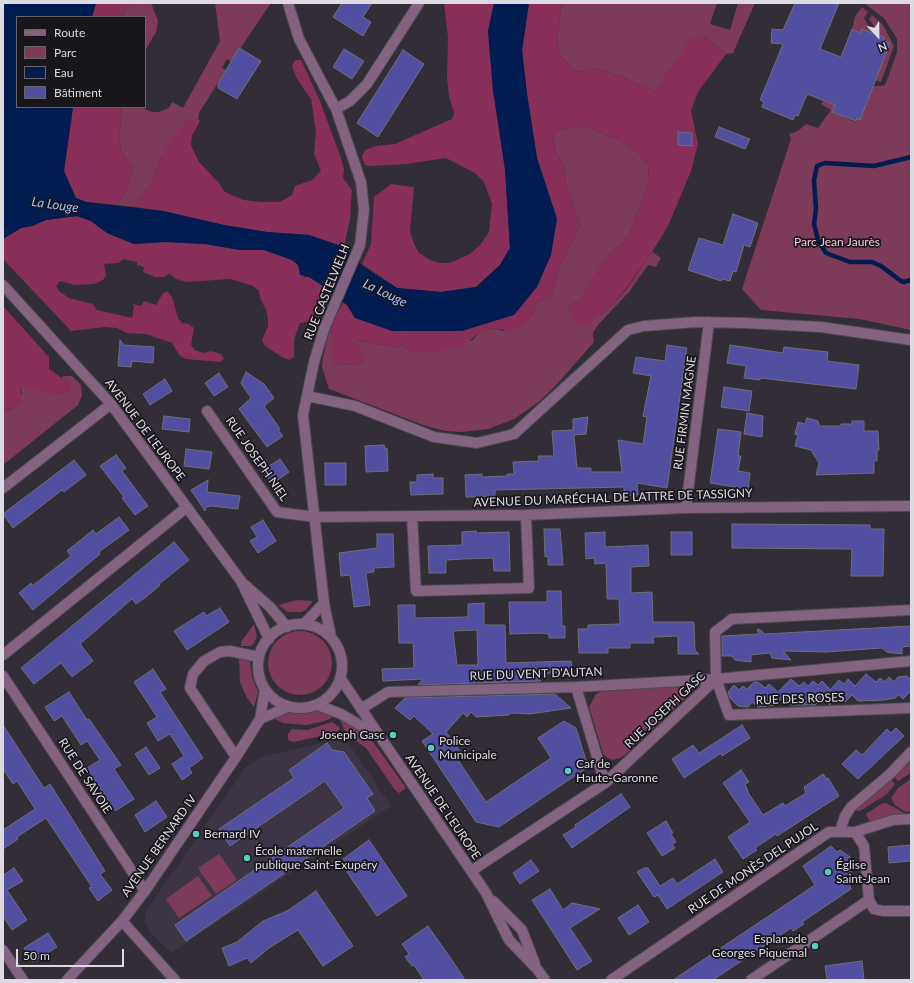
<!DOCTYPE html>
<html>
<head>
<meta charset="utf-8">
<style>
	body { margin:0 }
	#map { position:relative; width:914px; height:983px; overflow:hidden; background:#322d37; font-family:Lato,sans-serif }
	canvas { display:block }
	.frame { position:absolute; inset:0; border:4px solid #dddae1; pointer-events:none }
	.legend { position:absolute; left:16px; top:16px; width:130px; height:92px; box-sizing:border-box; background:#18161b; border:1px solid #67646a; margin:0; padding:5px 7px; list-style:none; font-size:12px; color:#dddae1 }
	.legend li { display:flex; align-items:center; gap:8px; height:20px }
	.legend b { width:20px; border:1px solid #67646a }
	.north { position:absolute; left:858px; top:16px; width:40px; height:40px; -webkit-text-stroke:3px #18161b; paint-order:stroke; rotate:158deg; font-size:11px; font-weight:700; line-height:16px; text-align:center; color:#dddae1 }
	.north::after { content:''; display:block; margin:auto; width:14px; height:18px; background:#dddae1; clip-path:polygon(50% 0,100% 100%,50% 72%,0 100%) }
	.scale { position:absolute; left:16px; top:949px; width:108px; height:18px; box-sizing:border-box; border:2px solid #dddae1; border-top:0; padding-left:5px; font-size:12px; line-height:14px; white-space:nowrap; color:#dddae1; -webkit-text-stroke:3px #18161b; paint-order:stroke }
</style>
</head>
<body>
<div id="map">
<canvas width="914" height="983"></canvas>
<div class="frame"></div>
<ul class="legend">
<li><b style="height:5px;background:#836380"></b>Route</li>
<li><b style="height:11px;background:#7e3b59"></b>Parc</li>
<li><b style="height:11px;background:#001c50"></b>Eau</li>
<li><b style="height:11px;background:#524ea0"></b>Bâtiment</li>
</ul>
<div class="north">N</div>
<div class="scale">50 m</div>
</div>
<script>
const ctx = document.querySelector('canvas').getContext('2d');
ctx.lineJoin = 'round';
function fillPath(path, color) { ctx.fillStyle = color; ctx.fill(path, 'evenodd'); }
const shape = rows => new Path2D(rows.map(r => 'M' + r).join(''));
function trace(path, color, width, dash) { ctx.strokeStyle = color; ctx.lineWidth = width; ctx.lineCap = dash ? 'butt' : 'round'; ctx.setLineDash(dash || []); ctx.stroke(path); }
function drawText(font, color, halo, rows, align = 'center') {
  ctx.font = font + ' Lato,sans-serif'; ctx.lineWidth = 3.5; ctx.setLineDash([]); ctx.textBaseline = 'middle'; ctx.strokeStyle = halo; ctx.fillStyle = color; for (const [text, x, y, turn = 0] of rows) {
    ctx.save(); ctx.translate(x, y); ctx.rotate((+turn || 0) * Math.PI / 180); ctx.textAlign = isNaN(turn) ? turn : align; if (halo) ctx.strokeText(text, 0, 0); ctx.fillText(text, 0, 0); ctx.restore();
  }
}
const built = shape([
	[338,739,349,744,391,806,171,953,149,931,145,921,146,911,246,767,261,757]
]);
const green = shape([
	[129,3,151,3,158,21,156,32,145,51,145,17,119,17,124,14],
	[215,3,271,3,231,62,227,59,222,68,226,70,199,113,198,119,186,122,161,157,151,184,134,207,116,205,123,197,133,169,121,151,119,138,122,107,140,107,152,112,158,112,169,108,172,102,183,108,220,41],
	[565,3,717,3,710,24,730,30,738,3,755,3,733,53,726,54,705,36,691,40,655,91,620,76,595,68,579,72,568,64,559,54,557,38,561,7],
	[864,3,911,4,911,330,859,319,761,310,742,289,791,139,789,134,798,131,806,124,818,128,831,110,821,104,823,101,835,105,833,112,855,122,857,118,860,119,873,86,883,86,886,83,897,52,897,39,884,18],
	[862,7,868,12,864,18,872,32,862,29,860,33,852,29,855,17],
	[872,15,883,25,894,46,881,82,875,80,890,43,883,40,884,37,874,33,875,28,869,19],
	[576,126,587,127,616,139,637,151,648,165,649,183,628,237,609,255,591,281,581,299,568,307,605,312,627,289,652,252,661,258,656,267,648,265,629,292,598,325,593,333,594,342,558,383,540,401,514,419,488,429,462,432,445,431,423,425,329,389,322,367,323,357,330,329,335,345,334,364,358,365,364,360,355,340,395,347,403,345,412,351,473,340,478,333,485,331,493,328,503,331,533,315,537,302,550,299,559,269,580,225,566,184,564,168,556,152,553,136,558,131],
	[65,376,72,376,81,385,82,395,78,405,3,465,3,414,14,407,22,393,20,386,27,387,69,383,61,377],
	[297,600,313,601,306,610,301,612,288,612,278,605],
	[254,624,257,636,254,643,251,646,241,646,241,642],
	'268 663a32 32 0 1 1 64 0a32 32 0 1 1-64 0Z',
	[239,657,248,659,250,662,252,677,258,692,254,707,247,698,240,682],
	[678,686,683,689,684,699,626,754,620,758,612,760,606,757,603,753,589,707,596,694,604,690],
	[319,710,335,716,325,721,306,725,283,723,273,718,284,712,303,714],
	[340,719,364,732,371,739,406,788,399,793,395,790,366,748,346,734],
	[332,722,339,727,340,729,336,733,293,742,288,740,288,734,292,729,307,730],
	[911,756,911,773,898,781,892,775],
	[890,778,895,784,887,794,860,811,853,810],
	[911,779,911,811,906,812,895,805,891,798,898,788],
	[886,803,906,814,891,816,871,824,866,814,881,804],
	[219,854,237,880,216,894,198,868],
	[198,876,212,896,179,918,166,899]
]);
const forest = shape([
	[96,3,129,3,124,14,119,17,92,17],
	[444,3,494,3,488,31,493,90,505,169,510,248,500,265,476,287,441,292,397,288,362,264,371,244,374,197,391,184,414,187,410,231,414,244,419,253,430,260,439,263,450,263,470,254,480,245,489,232,492,204,484,182,475,173,446,158,406,164,372,166,365,165,362,157,365,150,376,146,395,144,452,119,454,113,449,96,447,77,448,37],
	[529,3,565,3,561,7,557,38,559,54,568,64,579,72,595,68,620,76,655,91,690,40,705,36,726,54,698,92,691,111,698,144,691,171,668,226,652,252,626,289,605,312,589,323,577,326,568,307,581,299,590,281,609,255,628,237,649,183,648,165,637,151,616,139,587,127,576,126,558,131,553,137,556,152,564,168,566,184,580,225,559,269,550,299,537,302,533,315,526,324,511,331,493,328,485,331,478,333,461,348,430,353,412,351,403,345,395,347,356,340,364,360,358,365,334,364,331,350,335,345,330,329,343,302,347,305,355,318,462,331,557,219,537,158,527,94,522,50],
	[295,60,301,60,320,101,341,158,344,169,343,178,352,190,350,219,344,247,309,235,267,232,224,225,163,211,134,207,151,184,161,157,173,136,186,122,198,119,200,121,192,136,191,145,199,162,219,183,224,191,231,195,244,200,261,202,280,202,292,195,295,186,312,180,321,171,314,154,316,132,311,99,297,79,292,66],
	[73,107,122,107,119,138,121,151,133,169,129,183,123,197,116,205,86,202,76,198,68,184,64,171],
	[77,216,91,221,107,233,134,244,165,242,205,244,240,250,264,250,292,260,298,265,304,277,309,277,323,286,324,289,311,321,300,323,294,339,294,357,289,360,282,357,265,346,262,340,268,326,268,318,266,310,260,298,259,291,253,286,231,279,186,282,176,279,170,274,164,277,155,277,143,272,144,267,137,265,137,262,123,259,119,263,104,264,106,275,103,280,94,284,75,285,60,281,56,286,60,292,69,298,93,304,97,310,132,318,134,308,133,304,141,306,144,301,156,305,163,293,167,291,172,297,178,318,182,323,189,324,194,328,191,345,195,350,203,353,211,351,221,354,224,359,220,362,186,359,180,356,172,343,146,334,127,333,117,328,105,327,71,331,3,259,3,239,21,228,32,226,46,220],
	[3,306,49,357,49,369,69,383,71,391,64,394,53,394,20,386,22,401,3,414]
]);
const water = shape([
	[3,3,96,3,92,17,17,17,17,107,73,107,64,171,76,198,86,202,163,211,224,225,267,232,309,235,344,247,365,268,397,288,441,292,476,287,500,265,510,248,505,169,493,90,488,31,494,3,529,3,522,50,527,94,537,158,557,219,551,255,537,287,514,315,462,331,392,331,355,318,347,305,324,289,323,286,309,277,300,275,298,265,292,260,264,250,240,250,205,244,165,242,134,244,107,233,91,221,77,216,46,220,32,226,21,228,3,239]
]);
const stream = shape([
	[911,157,874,166,825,163,817,166,814,180,816,209,814,224,818,240,826,253,850,262,872,262,881,266,901,281,904,282,911,280]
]);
const building = shape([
	[342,3,372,3,363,17,371,22,363,36,333,17,342,3],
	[795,3,839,3,820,49,841,57,852,29,860,33,862,29,884,37,883,40,890,43,860,120,857,118,856,121,832,112,835,105,807,94,798,116,795,115,793,120,762,107,764,102,760,100,783,44,771,43,772,29,783,30,795,3],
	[239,48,261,61,237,99,218,88,218,84,239,48],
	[344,49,364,61,352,79,333,67,344,49],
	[403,50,424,64,378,137,357,123,403,50],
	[719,127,750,139,745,149,715,137,719,127],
	[678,132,692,133,692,146,678,145,678,132],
	[733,214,758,223,750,247,744,245,736,272,733,271,730,281,722,279,721,281,688,270,699,238,723,245,733,214],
	[120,340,124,345,154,347,153,363,132,361,131,367,118,366,120,340],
	[667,345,687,348,667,488,637,483,638,495,624,495,624,487,495,490,495,496,466,497,465,475,482,474,482,477,507,476,507,474,514,474,513,462,539,461,538,456,554,456,552,431,573,430,573,419,588,417,586,434,574,435,577,468,591,468,591,472,622,472,618,440,643,444,647,417,643,416,651,376,633,373,636,357,665,361,667,345],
	[730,345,783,353,784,347,828,352,827,361,859,365,856,389,760,378,760,380,744,378,746,366,727,363,730,345],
	[246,372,264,384,274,398,264,406,280,429,278,430,283,436,267,447,239,409,251,398,241,383,246,372],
	[219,373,228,387,214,396,205,383,219,373],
	[165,379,172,391,150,405,143,394,165,379],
	[724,387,752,391,749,411,721,407,724,387],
	[747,413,763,416,762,437,744,434,747,413],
	[164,416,190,419,189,432,162,429,164,416],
	[807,418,818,421,819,426,840,426,841,424,852,424,852,421,864,421,864,431,878,431,879,450,877,450,877,461,874,461,874,473,816,475,819,463,811,450,795,446,798,435,795,434,798,422,805,424,807,418],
	[718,429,741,432,738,456,741,456,738,471,750,473,748,489,710,483,718,429],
	[384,445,385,449,387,448,388,471,366,472,365,446,384,445],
	[186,449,212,452,209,469,184,466,186,449],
	[116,455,126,468,122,471,148,506,135,515,122,498,124,497,100,466,116,455],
	[280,459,289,472,272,484,263,470,280,459],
	[74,460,86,475,64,492,62,490,13,528,3,514,74,460],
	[325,463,346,463,346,485,325,485,325,463],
	[433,474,433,478,443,478,443,494,411,495,410,482,417,482,417,475,433,474],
	[208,480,207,492,240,496,238,509,212,506,206,507,205,511,191,490,208,480],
	[119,517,129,530,99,552,100,554,33,610,19,593,31,583,32,586,71,556,67,551,93,530,96,534,119,517],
	[263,520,276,541,258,553,250,541,257,537,251,527,263,520],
	[732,524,870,525,870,529,884,529,883,576,851,576,852,549,732,548,732,524],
	[544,529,560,529,563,565,548,565,548,556,545,557,544,529],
	[476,531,476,533,509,532,510,571,494,571,493,558,464,559,446,560,446,573,429,573,428,546,462,545,462,532,476,531],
	[605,532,605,547,648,545,649,566,631,567,631,593,652,592,653,622,694,622,695,650,699,654,678,654,678,636,653,637,654,643,630,643,630,648,608,648,608,653,579,653,578,629,588,629,588,625,620,624,619,599,607,599,606,563,595,564,594,558,586,559,585,533,605,532],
	[671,532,692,532,692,555,671,555,671,532],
	[377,534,393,534,394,567,374,568,374,572,366,573,370,605,354,607,350,575,341,576,339,553,377,548,377,534],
	[174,542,189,560,159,584,160,585,146,597,136,604,132,599,80,644,93,661,72,677,61,663,34,684,21,668,174,542],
	[547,591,561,591,562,626,565,626,565,638,549,638,549,634,541,633,510,634,509,602,547,602,547,591],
	[484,603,484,625,505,625,506,663,571,661,572,672,533,674,541,681,418,685,423,679,383,681,382,669,414,668,413,643,399,643,398,605,415,605,415,618,468,617,468,604,484,603],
	[477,630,478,665,457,665,453,631,477,630],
	[220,608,229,622,187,650,174,631,204,612,206,616,220,608],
	[911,626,911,646,902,647,902,654,887,652,882,648,826,652,783,651,791,660,772,658,770,653,751,655,751,662,735,660,732,656,722,656,722,636,759,634,757,630,759,629,765,634,911,626],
	[153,669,166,689,160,692,203,758,189,768,192,773,182,780,172,764,184,756,170,734,158,741,147,723,157,717,134,682,153,669],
	[866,674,876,682,880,678,885,682,889,677,894,682,898,677,907,676,911,680,911,691,903,699,899,695,895,698,884,700,858,701,852,695,845,702,840,698,836,702,829,696,830,705,822,698,815,705,791,705,783,697,775,705,758,707,752,702,748,707,738,706,730,698,728,692,734,685,739,690,743,686,747,689,754,682,758,682,765,688,769,684,778,692,791,679,799,686,804,682,808,686,813,681,818,685,822,681,829,688,829,691,839,680,844,684,848,679,855,686,866,674],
	[69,692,87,720,89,719,121,765,114,769,134,799,115,811,87,768,100,760,87,741,81,745,62,716,54,721,45,707,69,692],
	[555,694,571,708,530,714,511,713,509,715,476,717,471,712,467,717,463,713,446,732,460,751,457,754,452,751,486,802,551,758,538,738,564,721,576,728,588,767,499,827,476,822,422,741,433,734,414,716,410,720,395,708,405,698,555,694],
	[3,725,44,788,50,784,105,871,100,874,112,890,98,901,89,888,92,887,46,818,17,837,18,839,3,849,3,830,35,809,17,781,13,784,3,769,3,725],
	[742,725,750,738,722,756,721,753,684,778,672,759,693,745,699,753,742,725],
	[896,728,904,736,858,779,842,764,856,750,862,755,887,729,891,733,896,728],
	[327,743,332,750,344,752,373,794,367,798,375,811,186,941,175,925,344,808,325,781,230,846,219,829,294,778,289,770,327,743],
	[146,747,160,768,149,775,135,754,146,747],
	[741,770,749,782,745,784,749,794,763,815,783,803,785,806,806,793,804,787,823,774,827,779,828,778,839,796,777,836,776,834,755,848,757,850,743,859,728,837,750,822,723,783,741,770],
	[621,794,630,807,572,848,563,835,576,827,575,825,621,794],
	[156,801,167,817,145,832,135,815,156,801],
	[666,821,673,833,671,834,676,842,672,844,675,848,662,856,647,833,666,821],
	[369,840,407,896,377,916,347,872,351,869,343,859,369,840],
	[911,845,911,861,889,863,888,847,911,845],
	[831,846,837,852,840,850,850,857,851,876,849,877,851,882,849,883,851,889,802,922,804,924,793,931,791,928,713,980,673,980,815,885,803,866,831,846],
	[715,859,723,872,667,909,658,895,654,897,637,872,644,868,648,868,660,886,673,878,677,884,715,859],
	[531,860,539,871,520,884,513,873,531,860],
	[14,868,23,881,7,890,27,920,12,930,3,916,3,875,14,868],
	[550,889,563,910,572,903,600,909,570,928,592,961,577,970,532,900,550,889],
	[316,891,353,946,323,966,298,930,269,948,251,963,247,958,229,966,222,948,237,942,263,921,287,911,316,891],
	[638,905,649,922,629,935,618,918,638,905],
	[428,926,454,963,465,980,424,980,414,965,412,966,405,957,409,954,402,944,428,926],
	[48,933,57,947,33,962,24,948,48,933],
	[862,961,864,980,827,980,825,966,862,961]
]);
const minor = shape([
	[288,3,299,39,336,109,361,182,364,210,360,245,324,329,314,362,303,415,324,603,331,637],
	[336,109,350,101,367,84,419,3],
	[3,285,111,404,241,581,269,639],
	[307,396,355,406,434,437,477,443,514,434,628,330,644,326,696,322,745,323,821,327,911,340],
	[207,411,277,512,315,517,526,515,686,508,911,506],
	[3,488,111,404],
	[686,508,709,322],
	[412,516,416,591,529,588,526,515],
	[245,585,270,607,287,627],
	[911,610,732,619,715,632,716,679,729,715,911,708],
	'258 666a42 42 0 1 1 84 0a42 42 0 1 1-84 0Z',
	[304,624,324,603],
	[3,655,187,507],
	[3,676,145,891],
	[341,679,486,893,509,940,537,969,545,980],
	[576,687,605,783],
	[318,705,341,714,377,735],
	[361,709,388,692,576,687,716,679,911,661],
	[260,719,288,707],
	[236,757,190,688,193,674,204,661,220,652,230,651,259,657],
	[840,831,845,816,851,807,890,774,911,752],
	[855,832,864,846,869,900,874,909,883,911,911,911],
	[471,871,605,783,716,679],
	[493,901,522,930,535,964],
	[122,921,175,980],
	[3,950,23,980],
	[67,980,122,921,145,891,236,757,260,719,265,689],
	[611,980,829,832,855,832,893,820,911,819],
	[751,980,869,900]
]);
const markers = [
	[393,735,4,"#56cec3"],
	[431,748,4,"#56cec3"],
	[568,771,4,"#56cec3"],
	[196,834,4,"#56cec3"],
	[247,858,4,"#56cec3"],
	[828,872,4,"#56cec3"],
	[815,946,4,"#56cec3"]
];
const parkNames = [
	["Parc Jean Jaurès",837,242]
];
const streetNames = [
	["RUE CASTELVIELH",327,292,-68],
	["RUE FIRMIN MAGNE",685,413,-83],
	["AVENUE DE L'EUROPE",145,430,53],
	["RUE JOSEPH NIEL",257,459,55],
	["AVENUE DU MARÉCHAL DE LATTRE DE TASSIGNY",613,498,-2],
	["RUE DU VENT D'AUTAN",536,674,-2],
	["RUE DES ROSES",800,699,-2],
	["RUE JOSEPH GASC",665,710,-43],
	["RUE DE SAVOIE",85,776,57],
	["AVENUE DE L'EUROPE",443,807,56],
	["AVENUE BERNARD IV",159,846,-55],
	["RUE DE MONÈS DEL PUJOL",753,868,-34]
];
const poiNames = [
	["Joseph Gasc",385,735,"right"],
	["Police",439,741],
	["Municipale",439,755],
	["Caf de",576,764],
	["Haute-Garonne",576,778],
	["Bernard IV",204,834],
	["École maternelle",255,851],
	["publique Saint-Exupéry",255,865],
	["Église",836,865],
	["Saint-Jean",836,879],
	["Esplanade",807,939,"right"],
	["Georges Piquemal",807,953,"right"]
];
const waterNames = [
	["La Louge",55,205,8],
	["La Louge",385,293,26]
];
fillPath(built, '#3d3545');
fillPath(green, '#7e3b59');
fillPath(forest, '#872f59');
fillPath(water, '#001c50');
trace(stream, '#001c50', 4.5);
fillPath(building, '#524ea0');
trace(building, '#6e6f7b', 1);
trace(minor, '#4d4952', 12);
trace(minor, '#836380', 10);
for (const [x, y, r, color] of markers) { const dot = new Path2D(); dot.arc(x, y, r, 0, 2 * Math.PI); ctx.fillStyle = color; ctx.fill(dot); trace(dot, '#18161b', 1.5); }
drawText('12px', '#f9c5d9', '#18161b', parkNames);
drawText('12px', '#dddae1', '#18161b', streetNames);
drawText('12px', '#dddae1', '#18161b', poiNames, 'left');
drawText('italic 13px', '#9cc3ff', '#18161b', waterNames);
</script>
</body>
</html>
